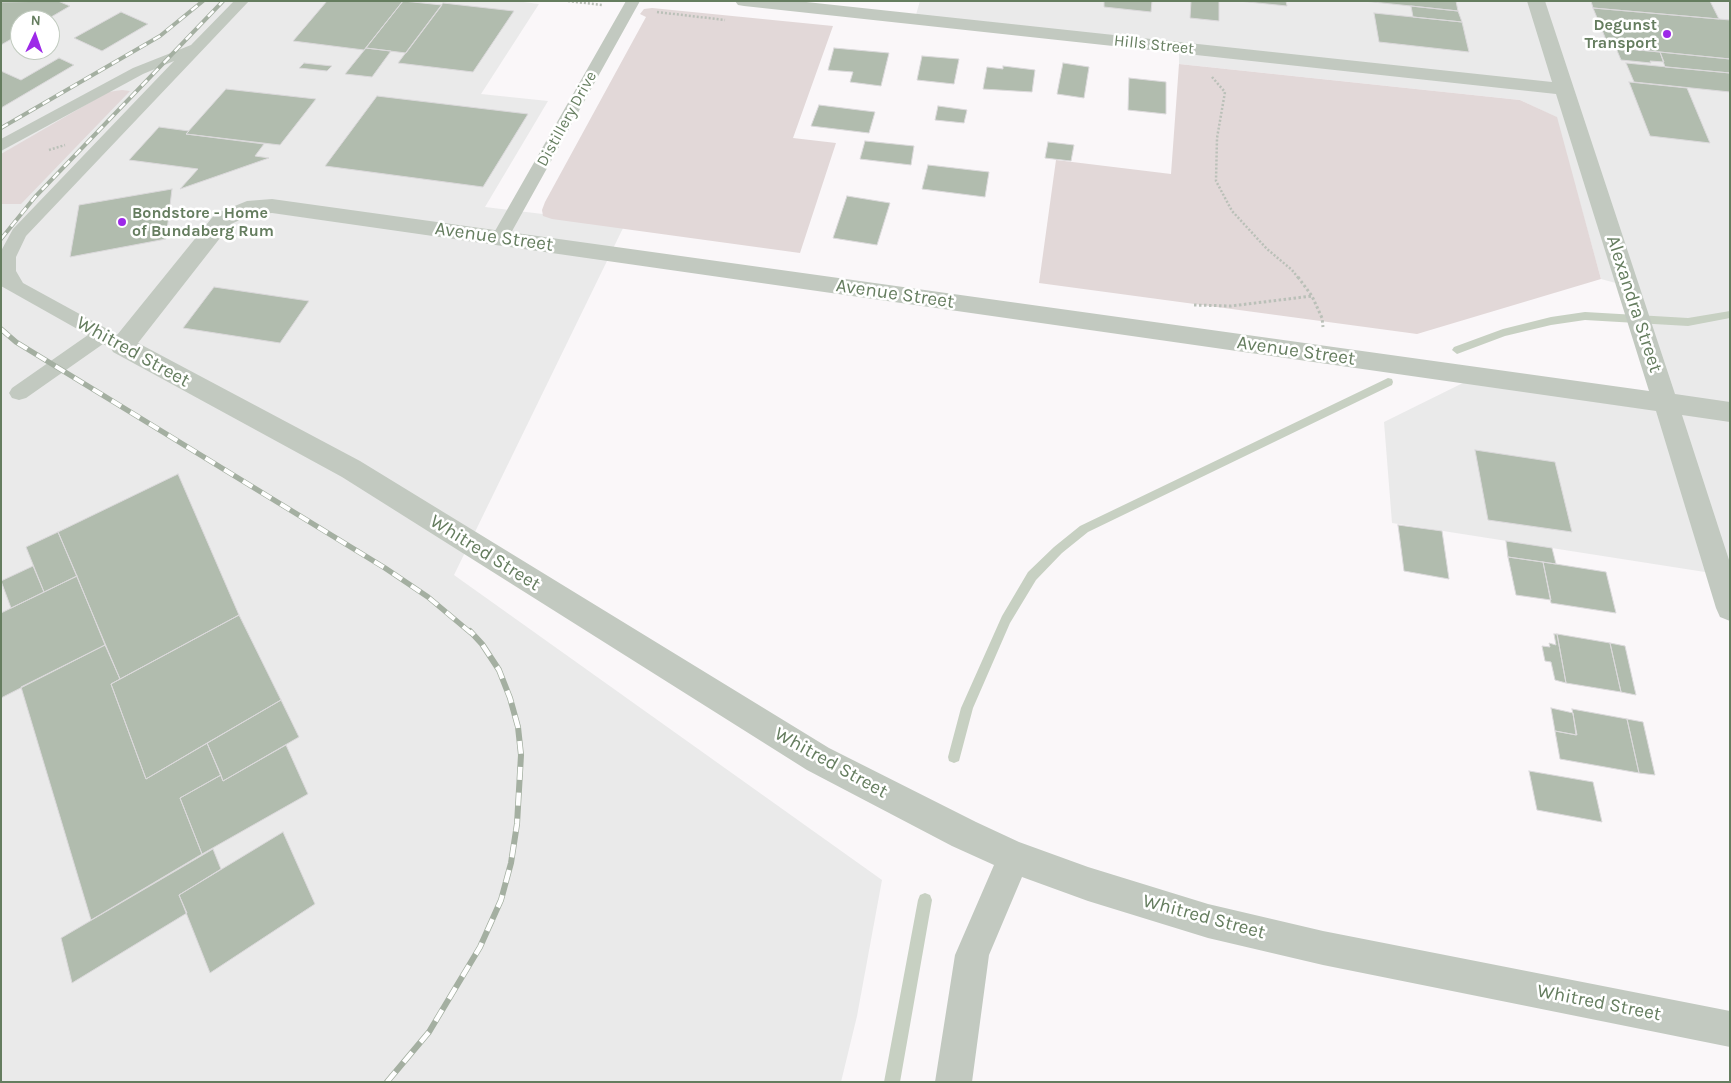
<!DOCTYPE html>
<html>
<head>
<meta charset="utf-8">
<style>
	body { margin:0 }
	#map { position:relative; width:1731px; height:1083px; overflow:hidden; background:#faf7f9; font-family:Karla,sans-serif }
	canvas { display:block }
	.frame { position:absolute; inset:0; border:2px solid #657d5f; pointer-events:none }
	.north { position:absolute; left:10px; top:10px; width:50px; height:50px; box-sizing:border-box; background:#fff; border:1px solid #c1cbbf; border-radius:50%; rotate:3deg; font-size:14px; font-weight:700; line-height:20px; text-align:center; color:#657d5f }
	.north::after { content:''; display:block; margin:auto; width:18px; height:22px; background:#9d29e8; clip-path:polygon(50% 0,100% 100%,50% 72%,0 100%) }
</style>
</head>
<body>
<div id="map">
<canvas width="1731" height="1083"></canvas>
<div class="frame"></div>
<div class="north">N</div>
</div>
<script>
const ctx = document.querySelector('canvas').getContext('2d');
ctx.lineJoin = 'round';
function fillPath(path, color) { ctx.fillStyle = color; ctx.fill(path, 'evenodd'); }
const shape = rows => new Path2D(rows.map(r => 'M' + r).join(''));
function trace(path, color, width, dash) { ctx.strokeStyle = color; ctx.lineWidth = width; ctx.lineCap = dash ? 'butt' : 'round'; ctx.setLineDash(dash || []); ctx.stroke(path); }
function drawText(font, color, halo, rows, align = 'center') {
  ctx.font = font + ' Karla,sans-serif'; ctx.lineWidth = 5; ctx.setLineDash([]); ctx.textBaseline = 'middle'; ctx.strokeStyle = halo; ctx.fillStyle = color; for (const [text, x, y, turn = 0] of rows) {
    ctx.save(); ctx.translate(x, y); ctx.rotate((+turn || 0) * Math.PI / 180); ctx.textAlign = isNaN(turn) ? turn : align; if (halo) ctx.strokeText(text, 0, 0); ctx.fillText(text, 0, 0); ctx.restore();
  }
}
const built = shape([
	[1,1,516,1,539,4,481,94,548,101,485,207,625,224,454,575,882,880,857,1016,841,1082,1,1082],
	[20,20,50,20,50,50,20,50],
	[920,1,1730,1,1730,590,1724,575,1392,523,1384,422,1473,378,1669,405,1630,287,1601,279,1556,117,1520,100,1179,64,1179,47,915,18]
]);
const green = shape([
	[652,8,833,26,793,138,836,143,800,253,552,219,543,216,542,210,545,202,646,17,640,14,644,9],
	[1179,64,1520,100,1557,117,1601,279,1417,334,1039,283,1056,160,1171,174],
	[122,90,130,91,21,204,1,204,1,154,108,92]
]);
const stream = shape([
	[1730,311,1730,318,1688,326,1585,320,1551,325,1505,336,1457,354,1452,350,1454,347,1503,329,1551,317,1585,312,1688,318,1730,311],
	[1388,378,1392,379,1393,382,1392,385,1088,532,1062,553,1036,580,1010,623,973,708,959,761,954,763,949,761,948,757,961,708,1002,616,1028,572,1054,547,1080,526,1388,378],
	[925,893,930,895,932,900,900,1082,884,1082,918,900,920,895,925,893]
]);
const building = shape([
	[58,1,70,6,46,20,20,20,20,34,1,45,1,2,58,1],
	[327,1,403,1,364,50,293,41,327,1],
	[403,1,442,5,406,53,366,48,403,1],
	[1104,1,1152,1,1151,12,1104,7,1104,1],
	[1191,1,1219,1,1219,21,1190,18,1191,1],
	[1238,1,1286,1,1287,6,1238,1],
	[1363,1,1456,1,1458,11,1411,6,1363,1],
	[1591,1,1710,1,1719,19,1593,8,1591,1],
	[443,3,514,11,473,72,398,63,443,3],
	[1411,6,1458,11,1462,22,1413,17,1411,6],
	[1593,8,1730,20,1730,59,1609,47,1593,8],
	[121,12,148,24,102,51,74,38,121,12],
	[1374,13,1462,22,1469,52,1379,42,1374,13],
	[366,48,391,51,372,77,345,74,366,48],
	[834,48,889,53,881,86,850,82,853,72,828,70,834,48],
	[1616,48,1660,52,1664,62,1650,61,1651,63,1621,60,1616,48],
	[1660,52,1730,59,1730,73,1665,67,1660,52],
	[922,56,959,59,954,84,917,80,922,56],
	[59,58,74,65,1,108,1,71,21,80,59,58],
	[304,63,332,66,327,71,299,68,304,63],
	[1063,63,1089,67,1084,98,1057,94,1063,63],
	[1626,63,1730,73,1730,92,1634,82,1626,63],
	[1003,66,1035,70,1032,92,983,89,987,67,1003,69,1003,66],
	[1129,78,1166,82,1166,114,1128,110,1129,78],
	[1629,82,1687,88,1710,143,1650,136,1629,82],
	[226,89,316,99,280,145,186,134,226,89],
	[377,96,528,114,483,187,325,166,377,96],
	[819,105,875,112,869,133,811,126,819,105],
	[938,106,967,110,964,123,935,120,938,106],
	[159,127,189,131,186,134,264,144,255,156,269,158,180,189,198,169,129,160,159,127],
	[865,141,914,146,911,165,860,159,865,141],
	[1048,142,1074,145,1071,161,1045,158,1048,142],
	[928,165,989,172,985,197,922,189,928,165],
	[172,189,166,239,70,257,79,205,172,189],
	[847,196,890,203,877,245,833,238,847,196],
	[214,287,309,301,280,343,183,328,214,287],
	[1475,450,1555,462,1572,532,1488,520,1475,450],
	[178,474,239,615,120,679,58,532,178,474],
	[1398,525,1442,531,1449,579,1404,571,1398,525],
	[58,532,77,576,44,592,26,547,58,532],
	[1506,541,1552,548,1556,564,1508,557,1506,541],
	[1508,557,1543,562,1551,600,1516,595,1508,557],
	[1543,562,1606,572,1616,613,1551,603,1543,562],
	[33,566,44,592,11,608,1,581,33,566],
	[77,576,105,645,1,698,1,613,77,576],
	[239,615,281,700,146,779,111,684,239,615],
	[1554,634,1557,634,1566,683,1555,680,1551,662,1545,661,1542,646,1550,647,1549,643,1556,645,1554,634],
	[1557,634,1610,643,1621,692,1566,683,1557,634],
	[1610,643,1625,646,1636,695,1621,692,1610,643],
	[105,645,120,679,111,684,146,779,207,743,221,775,180,798,202,854,91,920,21,687,105,645],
	[281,700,299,737,223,781,207,743,281,700],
	[1551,708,1573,713,1576,735,1555,731,1551,708],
	[1572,709,1627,719,1639,773,1560,759,1555,731,1577,735,1572,709],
	[1627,719,1643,722,1655,775,1639,773,1627,719],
	[286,745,308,794,202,854,180,798,221,775,223,781,286,745],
	[1529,771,1593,782,1602,822,1537,810,1529,771],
	[283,832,315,904,210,973,179,895,283,832],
	[213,849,221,869,179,895,187,913,72,983,61,938,213,849]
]);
const pathFar1 = shape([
	[568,1,602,5],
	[657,12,725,20],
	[1212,77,1225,92,1217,138,1216,181,1232,211,1267,249,1292,270,1299,279],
	[49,150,65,145]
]);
const path = shape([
	[1298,277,1312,296,1322,318,1323,327],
	[1194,305,1231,306,1312,296]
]);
const lane = shape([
	[234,1,249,1,26,236,16,257,16,271,23,283,129,341,131,346,129,351,122,353,103,344,26,398,19,400,12,398,9,393,12,388,88,335,1,286,1,251,13,229,174,61,143,74,1,151,1,139,133,68,191,45,234,1],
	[626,1,640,1,506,242,500,244,494,242,491,238,626,1]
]);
const street = shape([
	[735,1,797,1,1552,82,1527,1,1545,1,1675,394,1730,402,1730,422,1682,415,1730,563,1730,621,1720,617,1716,608,1656,411,272,213,251,215,231,224,138,343,360,461,829,748,976,822,1019,842,1088,867,1208,904,1323,931,1730,1011,1730,1047,1323,965,1208,938,1088,901,1022,877,989,955,972,1082,935,1082,955,955,994,865,952,846,807,770,342,477,113,352,110,346,113,340,215,214,247,201,272,199,1649,391,1556,94,744,6,738,5,735,1]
]);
const railFar2 = shape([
	[1,128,160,36,203,1],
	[1,239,35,197,223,1]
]);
const railFar1 = shape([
	[1,329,16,342,385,568,428,597,471,633]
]);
const rail = shape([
	[387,1082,429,1032,480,947,501,900,511,863,517,824,521,755,518,727,510,698,499,670,482,644,470,631]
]);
const markers = [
	[1667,34,5,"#9d29e8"],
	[122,222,5,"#9d29e8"]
];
const farPoinames = [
	["Degunst",1657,25],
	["Transport",1657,43],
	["Bondstore - Home",132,213,"left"],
	["of Bundaberg Rum",132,231,"left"]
];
const farStreetnames = [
	["Hills Street",1154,45,6],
	["Distillery Drive",567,119,-61]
];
const streetNames = [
	["Avenue Street",494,237,8],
	["Avenue Street",895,294,8],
	["Alexandra Street",1634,304,72],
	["Avenue Street",1296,351,8],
	["Whitred Street",133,352,29],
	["Whitred Street",485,553,32],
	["Whitred Street",831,763,29],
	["Whitred Street",1204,917,15],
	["Whitred Street",1599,1003,11]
];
fillPath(built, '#eaeaea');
fillPath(green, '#e2d8d8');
fillPath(stream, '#c7d0c2');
fillPath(building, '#b1bcae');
trace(building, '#dbd9db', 1);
trace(pathFar1, '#bac0b8', 2.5, [2, 2]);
trace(path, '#bac0b8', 3, [2.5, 2.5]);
fillPath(lane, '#c2c9c0');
fillPath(street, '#c2c9c0');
trace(railFar2, '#a4afa1', 4);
trace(railFar1, '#a4afa1', 5.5);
trace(rail, '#a4afa1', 6);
trace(railFar2, '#fff', 2.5, [8]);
trace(railFar1, '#fff', 4, [11]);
trace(rail, '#fff', 4.5, [13]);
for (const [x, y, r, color] of markers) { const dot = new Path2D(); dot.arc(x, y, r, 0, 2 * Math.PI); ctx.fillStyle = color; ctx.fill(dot); trace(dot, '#fff', 2); }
drawText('bold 16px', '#657d5f', '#fff', farPoinames, 'right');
drawText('16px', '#657d5f', '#fff', farStreetnames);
drawText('19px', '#657d5f', '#fff', streetNames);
</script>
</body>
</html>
